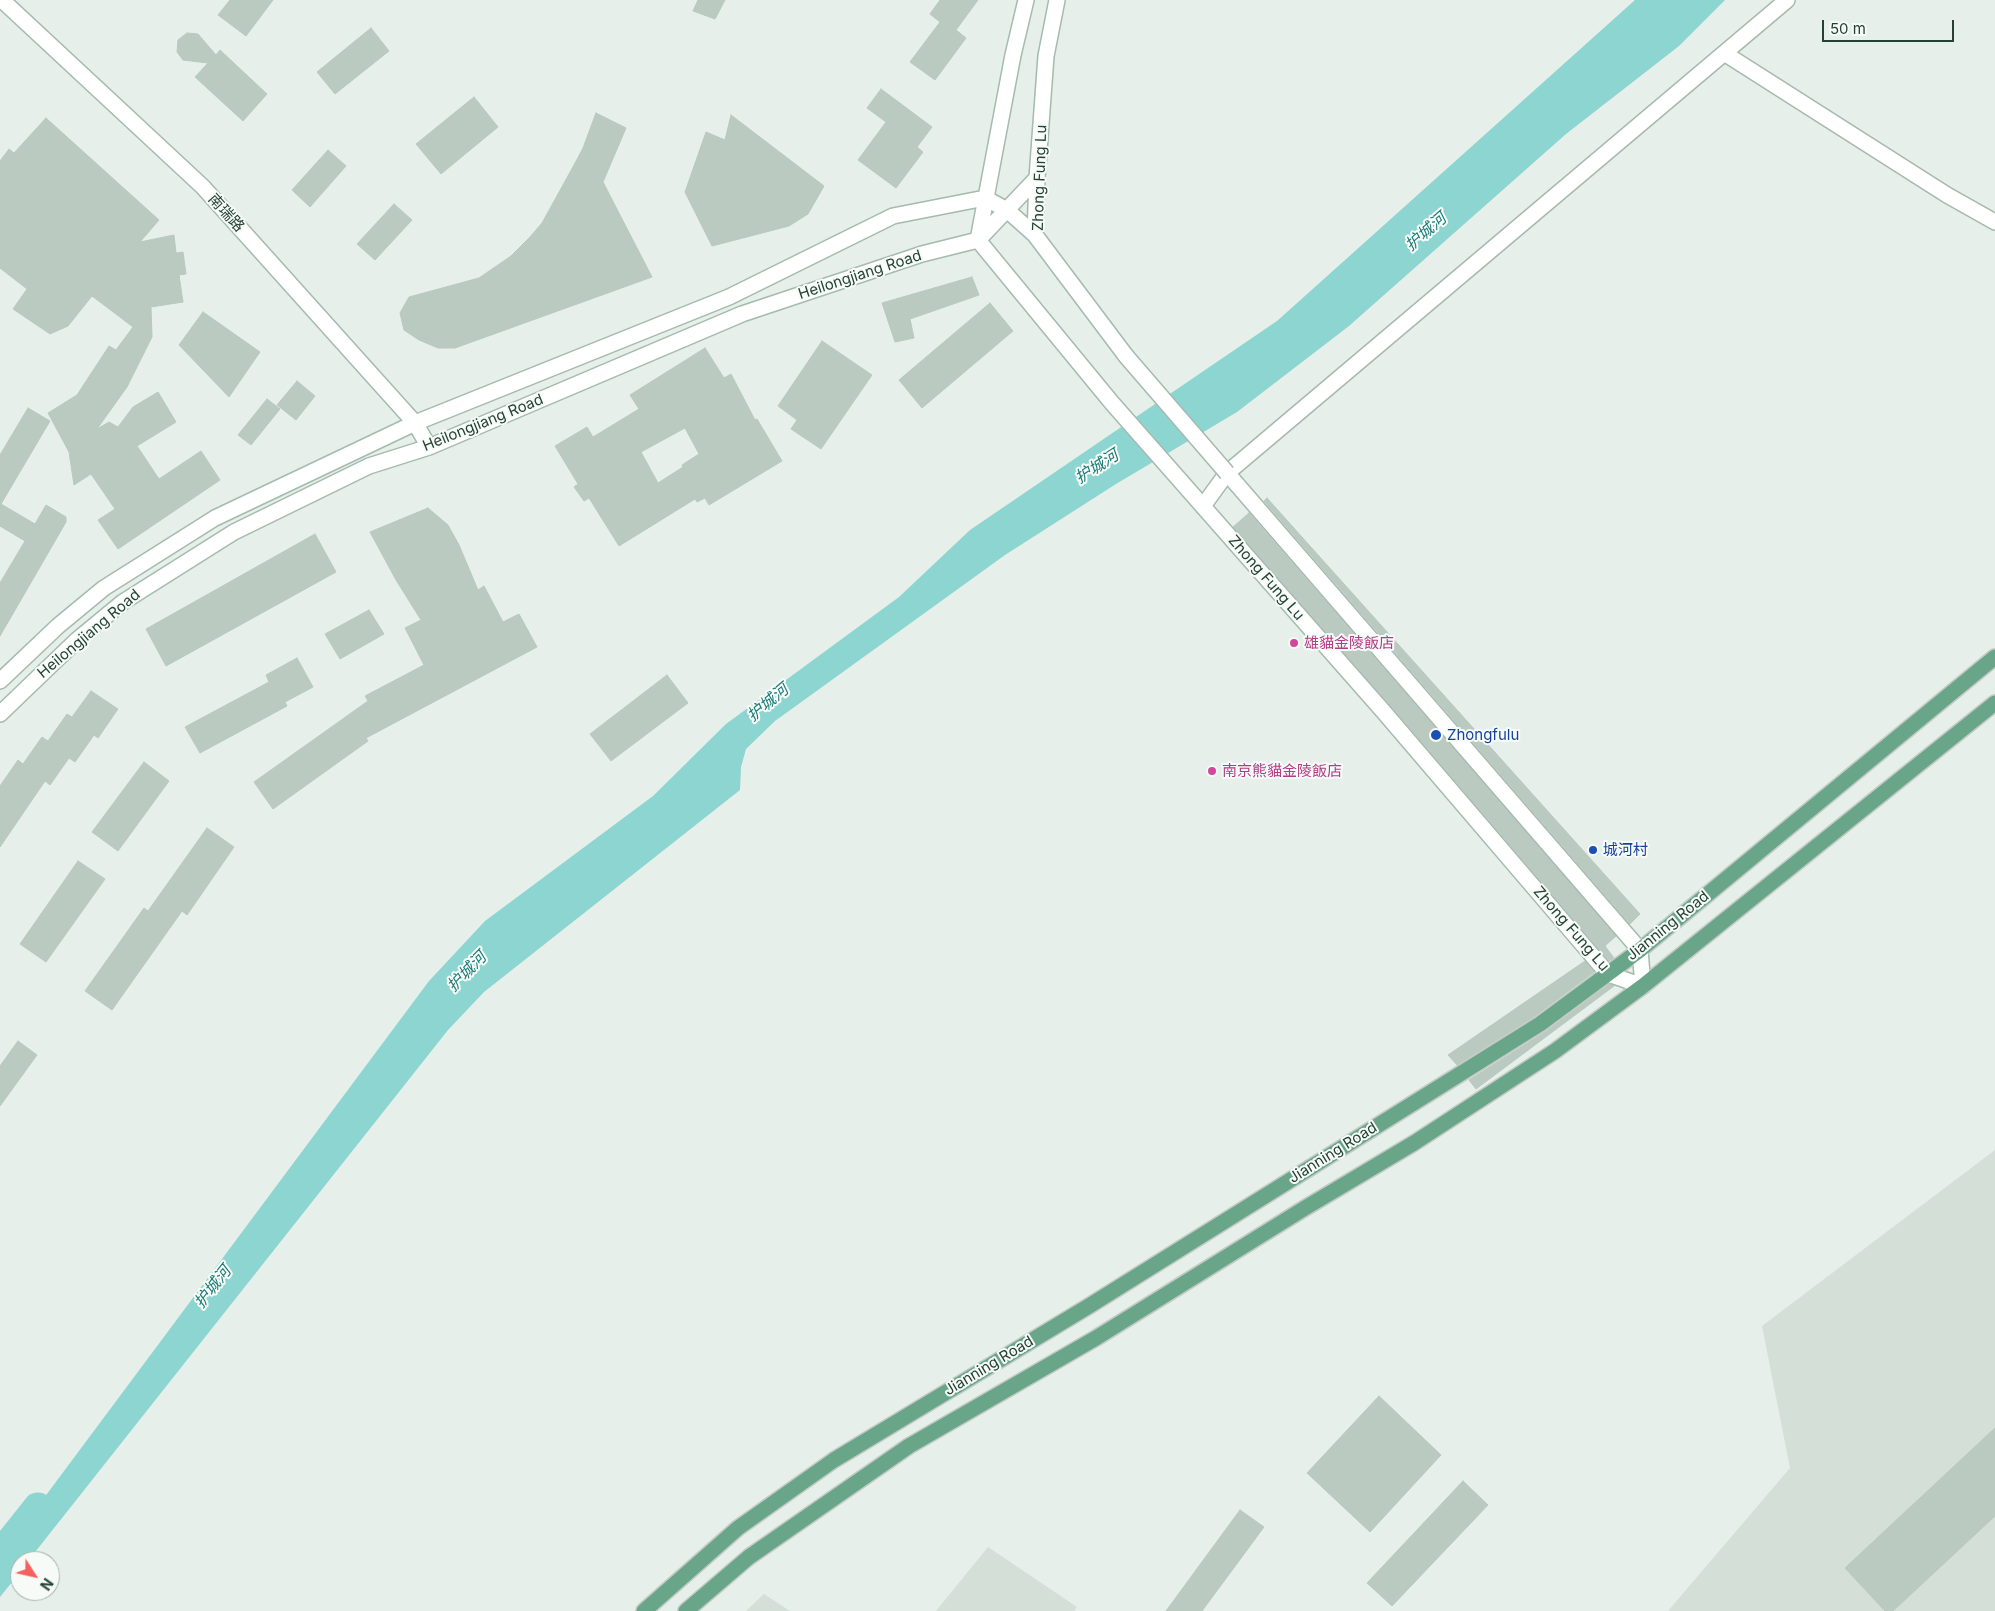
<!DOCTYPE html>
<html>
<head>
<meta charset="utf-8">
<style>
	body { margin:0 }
	#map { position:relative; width:1995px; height:1611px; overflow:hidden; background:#e6efe9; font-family:Inter,sans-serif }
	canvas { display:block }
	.north { position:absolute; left:10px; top:1551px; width:50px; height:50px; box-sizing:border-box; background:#f7fbf8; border:1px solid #a3b1a9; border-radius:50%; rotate:125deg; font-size:14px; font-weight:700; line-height:20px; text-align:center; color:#244233 }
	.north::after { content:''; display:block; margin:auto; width:18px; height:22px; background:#f6615d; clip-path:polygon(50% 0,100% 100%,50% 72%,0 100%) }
	.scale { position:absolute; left:1822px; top:20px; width:132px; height:22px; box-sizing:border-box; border:2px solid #244233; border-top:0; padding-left:6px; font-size:15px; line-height:18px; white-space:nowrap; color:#244233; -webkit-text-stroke:4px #f7fbf8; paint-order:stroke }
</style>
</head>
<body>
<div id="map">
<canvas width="1995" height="1611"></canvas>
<div class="north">N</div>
<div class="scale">50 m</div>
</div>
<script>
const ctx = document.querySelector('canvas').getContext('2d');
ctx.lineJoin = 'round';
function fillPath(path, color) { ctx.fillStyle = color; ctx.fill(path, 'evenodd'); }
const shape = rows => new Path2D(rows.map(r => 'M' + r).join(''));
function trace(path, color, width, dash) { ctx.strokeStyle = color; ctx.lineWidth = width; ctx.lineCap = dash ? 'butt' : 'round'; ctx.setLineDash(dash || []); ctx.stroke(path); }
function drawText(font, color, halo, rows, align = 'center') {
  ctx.font = font + ' Inter,"Noto Sans SC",sans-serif'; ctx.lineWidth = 4; ctx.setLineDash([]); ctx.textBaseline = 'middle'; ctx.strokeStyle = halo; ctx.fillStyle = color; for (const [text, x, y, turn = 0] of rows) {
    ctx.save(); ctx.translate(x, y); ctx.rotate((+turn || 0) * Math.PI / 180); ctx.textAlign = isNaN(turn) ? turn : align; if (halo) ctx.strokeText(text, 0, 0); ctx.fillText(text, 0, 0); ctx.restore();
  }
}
const built = shape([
	[1995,1150,1995,1611,1668,1611,1790,1468,1762,1326],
	[988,1547,1077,1607,1074,1611,936,1611],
	[764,1594,790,1611,746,1611]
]);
const water = shape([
	[1635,0,1725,0,1679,46,1566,134,1349,326,1237,412,1116,484,1005,555,775,721,746,749,741,767,740,790,484,992,448,1030,28,1561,20,1561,20,1572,0,1597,0,1557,429,981,485,921,653,796,726,724,899,597,970,530,1277,321]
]);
const river = shape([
	[0,1556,38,1508]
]);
const building = shape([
	[230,0,273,0,246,36,218,15,230,0],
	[698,0,725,0,715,19,693,11,698,0],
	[940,0,978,0,956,30,966,38,935,80,910,62,940,22,930,14,940,0],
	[371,28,389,51,335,94,317,72,371,28],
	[187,33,198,34,216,55,220,50,267,94,243,121,195,77,208,63,183,60,177,52,178,40,187,33],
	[881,89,932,127,917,147,923,152,896,188,858,160,886,122,867,108,881,89],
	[474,97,498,127,441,174,416,144,474,97],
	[596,113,626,128,603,182,652,277,455,348,438,348,419,340,404,330,400,313,409,297,479,278,511,256,530,237,542,223,574,165,583,148,596,113],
	[731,115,824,186,808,214,789,226,712,246,685,192,706,132,725,140,731,115],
	[46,118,159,220,140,242,174,235,176,253,183,252,186,274,179,275,183,302,151,307,152,337,127,387,97,429,109,422,118,427,133,407,158,392,176,422,137,446,159,479,201,451,220,480,118,549,98,520,115,509,91,474,74,485,69,452,48,413,77,395,109,346,116,350,133,327,92,296,68,326,50,334,13,309,27,289,0,268,0,161,9,149,14,153,46,118],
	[328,150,346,166,310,207,292,190,328,150],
	[394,204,412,220,375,260,357,244,394,204],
	[972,277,979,295,910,319,914,338,895,342,882,303,972,277],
	[990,303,1013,331,922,408,899,380,990,303],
	[203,312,260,352,229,397,179,345,203,312],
	[822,341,872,375,821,449,791,429,797,420,778,406,822,341],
	[705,348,724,378,731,374,755,420,757,419,782,461,709,505,705,498,697,502,695,499,619,546,589,498,584,501,574,487,578,484,555,446,587,427,593,437,639,409,630,395,705,348],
	[685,428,699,454,682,465,683,467,658,483,641,452,685,428],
	[297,381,315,396,296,420,277,405,297,381],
	[267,399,280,409,251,445,238,435,267,399],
	[28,408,50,421,1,504,35,524,46,505,66,517,66,522,0,636,0,583,25,541,0,526,0,455,28,408],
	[1267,498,1640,914,1630,924,1264,501,1267,498],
	[428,508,448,525,459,545,478,590,484,586,503,622,519,614,537,647,366,738,368,741,273,809,254,782,368,701,365,696,424,665,405,628,421,620,396,580,370,532,428,508],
	[1249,513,1616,936,1605,946,1614,958,1609,961,1390,705,1233,527,1249,513],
	[315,534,336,572,166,666,146,629,315,534],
	[369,610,384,634,340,659,325,634,369,610],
	[297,658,313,687,285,702,287,706,200,753,185,727,269,682,266,675,297,658],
	[667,675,688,703,611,761,590,734,667,675],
	[91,691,118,709,98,738,94,735,75,762,69,758,50,785,45,781,0,847,0,786,18,760,23,764,42,737,48,741,67,714,72,717,91,691],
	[144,762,169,781,118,851,92,832,144,762],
	[207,828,234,847,187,915,182,911,112,1010,85,991,144,908,148,911,207,828],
	[78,861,105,879,46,962,20,944,78,861],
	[1585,961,1594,972,1535,1016,1457,1065,1448,1055,1585,961],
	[1609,984,1614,986,1476,1089,1469,1080,1545,1032,1609,984],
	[18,1041,37,1055,0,1106,0,1066,18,1041],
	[1379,1396,1441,1455,1370,1532,1307,1473,1379,1396],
	[1995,1428,1995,1516,1893,1611,1885,1611,1845,1568,1995,1428],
	[1463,1481,1488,1505,1392,1606,1367,1583,1463,1481],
	[1240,1510,1264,1527,1202,1611,1166,1611,1240,1510]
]);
const street = shape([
	[1724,53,1947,195,1995,222],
	[1203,506,1227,473,1787,0]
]);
const secondary = shape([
	[2,0,203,187,415,423,429,447],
	[1026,0,1013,55,978,240,1112,403,1383,711,1608,974,1643,986,1640,950,1227,473],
	[1057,0,1046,56,1037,178,1035,235,1126,356],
	[0,681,58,626,104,588,215,518,415,423,729,297,893,216,985,198,1007,210,1035,235],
	[0,714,77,640,123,602,234,532,369,466,429,447,742,314,922,254,978,240,1037,178]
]);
const primary = shape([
	[644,1611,738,1528,834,1460,1089,1306,1540,1024,1640,950,1995,657],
	[686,1611,749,1557,909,1446,1096,1338,1305,1208,1414,1143,1555,1051,1643,986,1995,703]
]);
const secondaryBridge = shape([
	[1126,356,1227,473]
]);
const markers = [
	[1294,643,5,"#d1479c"],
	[1436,735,6,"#1a4fb4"],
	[1212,771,5,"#d1479c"],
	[1593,850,5,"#1a4fb4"]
];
const streetNames = [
	["Zhong Fung Lu",1040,178,-88],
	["南瑞路",226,213,48],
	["Heilongjiang Road",860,275,-18],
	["Heilongjiang Road",483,423,-22],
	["Zhong Fung Lu",1266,578,49],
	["Heilongjiang Road",89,634,-40],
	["Jianning Road",1668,926,-39],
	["Zhong Fung Lu",1571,929,49],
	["Jianning Road",1333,1153,-32],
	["Jianning Road",989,1366,-31]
];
const hotelNames = [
	["雄貓金陵飯店",1304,643],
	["南京熊貓金陵飯店",1222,771]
];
const transitNames = [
	["Zhongfulu",1447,735],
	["城河村",1603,850]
];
const waterNames = [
	["护城河",1426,232,-41],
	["护城河",1097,467,-33],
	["护城河",768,703,-40],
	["护城河",467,972,-46],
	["护城河",213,1287,-52]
];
fillPath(built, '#d4dfd7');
fillPath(water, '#8dd5d0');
trace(river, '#8dd5d0', 31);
fillPath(building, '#bbcac1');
trace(building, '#b8c9be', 1);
trace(street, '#a8b8af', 18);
trace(secondary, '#a4bbae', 18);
trace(primary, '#c2cac6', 18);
trace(street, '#fff', 15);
trace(secondary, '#fff', 15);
trace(primary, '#69a689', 15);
trace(secondaryBridge, '#a4bbae', 18, []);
trace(secondaryBridge, '#fff', 15);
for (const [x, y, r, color] of markers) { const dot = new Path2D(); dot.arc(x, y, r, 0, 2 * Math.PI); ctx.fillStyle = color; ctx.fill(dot); trace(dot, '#f7fbf8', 2); }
drawText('15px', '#244233', '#f7fbf8', streetNames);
drawText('15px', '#b23c85', '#f7fbf8', hotelNames, 'left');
drawText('15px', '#164399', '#f7fbf8', transitNames, 'left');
drawText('italic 16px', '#1a7b77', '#f7fbf8', waterNames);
</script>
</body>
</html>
